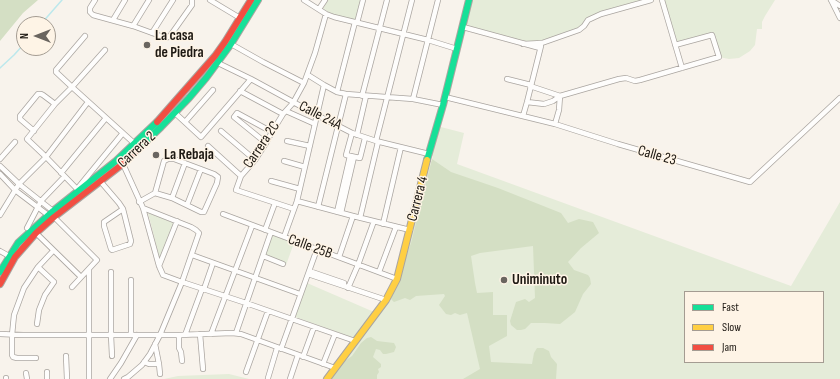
<!DOCTYPE html>
<html>
<head>
<meta charset="utf-8">
<style>
	body { margin:0 }
	#map { position:relative; width:840px; height:379px; overflow:hidden; background:#f8f3ec; font-family:"Sofia Sans Condensed",sans-serif }
	canvas { display:block }
	.legend { position:absolute; left:684px; top:291px; width:140px; height:72px; box-sizing:border-box; background:#fef4e6; border:1px solid #a49c92; margin:0; padding:5px 7px; list-style:none; font-size:12px; color:#1e1913 }
	.legend li { display:flex; align-items:center; gap:8px; height:20px }
	.legend b { width:20px; border:1px solid #a49c92 }
	.north { position:absolute; left:16px; top:16px; width:40px; height:40px; box-sizing:border-box; background:#fef4e6; border:1px solid #a49c92; border-radius:50%; rotate:270deg; font-size:11px; font-weight:700; line-height:16px; text-align:center; color:#1e1913 }
	.north::after { content:''; display:block; margin:auto; width:14px; height:18px; background:#6a655f; clip-path:polygon(50% 0,100% 100%,50% 72%,0 100%) }
</style>
</head>
<body>
<div id="map">
<canvas width="840" height="379"></canvas>
<ul class="legend">
<li><b style="height:5px;background:#16e098"></b>Fast</li>
<li><b style="height:5px;background:#ffcf43"></b>Slow</li>
<li><b style="height:5px;background:#f24e42"></b>Jam</li>
</ul>
<div class="north">N</div>
</div>
<script>
const ctx = document.querySelector('canvas').getContext('2d');
ctx.lineJoin = 'round';
function fillPath(path, color) { ctx.fillStyle = color; ctx.fill(path, 'evenodd'); }
const shape = rows => new Path2D(rows.map(r => 'M' + r).join(''));
function trace(path, color, width, dash) { ctx.strokeStyle = color; ctx.lineWidth = width; ctx.lineCap = dash ? 'butt' : 'round'; ctx.setLineDash(dash || []); ctx.stroke(path); }
function drawText(font, color, halo, rows, align = 'center') {
  ctx.font = font + ' "Sofia Sans Condensed",sans-serif'; ctx.lineWidth = 3; ctx.setLineDash([]); ctx.textBaseline = 'middle'; ctx.strokeStyle = halo; ctx.fillStyle = color; for (const [text, x, y, turn = 0] of rows) {
    ctx.save(); ctx.translate(x, y); ctx.rotate((+turn || 0) * Math.PI / 180); ctx.textAlign = isNaN(turn) ? turn : align; if (halo) ctx.strokeText(text, 0, 0); ctx.fillText(text, 0, 0); ctx.restore();
  }
}
const green = shape([
	[328,0,361,0,356,20,332,14,323,9],
	[469,0,651,0,588,20,584,26,542,43,523,44,463,27],
	[662,0,775,0,765,16,762,22,762,29,757,29,755,45,750,51,739,58,729,59,719,57,712,35,675,45],
	[437,126,464,133,457,164,791,286,840,202,840,379,327,379,376,314,397,279,410,230,433,156,430,154],
	[685,292,823,292,823,362,685,362],
	[148,213,174,222,161,256,159,256],
	[271,234,294,243,286,265,264,256],
	[307,283,374,312,354,338,295,317],
	[229,374,249,379,164,379,178,376]
]);
const forest = shape([
	[0,0,38,0,23,13,0,41],
	[432,159,451,172,498,188,561,213,568,223,579,219,593,222,599,233,581,248,568,262,574,270,588,275,590,278,591,284,583,294,575,312,560,324,545,323,531,323,525,329,521,330,517,330,511,325,510,321,516,302,525,299,529,302,535,298,533,246,480,253,471,256,475,283,477,293,493,292,493,315,507,315,507,336,489,346,491,362,532,364,534,353,537,348,543,348,549,351,551,357,557,364,556,379,463,379,480,369,467,313,460,315,455,313,451,315,446,314,439,305,445,296,444,294,416,296,410,300,405,298,394,302,391,299,411,243],
	[371,337,377,341,394,343,396,347,394,352,386,354,383,354,380,350,376,349,373,357,381,364,381,367,378,369,379,372,377,375,377,379,327,379,335,368,352,356,361,343,367,338]
]);
const stream = shape([
	[41,24,62,0],
	[0,68,14,55,24,44]
]);
const street = shape([
	[95,0,90,8,90,12,93,15,133,26,166,38,170,36,192,5,192,0],
	[210,0,240,18],
	[304,0,326,14,334,17,428,40,457,49],
	[662,0,682,68],
	[831,0,840,18],
	[831,0,840,6],
	[319,9,325,0],
	[113,20,125,0],
	[357,23,363,0],
	[133,26,149,0],
	[463,27,540,48],
	[152,33,173,0],
	[85,36,56,70,56,72,72,87,105,50],
	[231,44,263,62,304,83],
	[523,44,542,43,579,30,584,26,588,20,601,14,651,0],
	[218,63,251,79,317,115,352,133,376,141,429,154],
	[308,75,324,85,337,92,346,94,413,99,443,105],
	[507,79,531,85],
	[530,86,560,96],
	[240,91,283,114],
	[337,92,355,22],
	[362,96,387,0],
	[445,97,555,124,618,144,750,182,840,98],
	[413,99,438,0],
	[527,102,544,104,553,101,560,96,619,79,626,78,635,81,640,80,719,57,712,35,675,45],
	[286,111,315,124],
	[175,113,201,137,251,79],
	[523,116,527,102,541,46],
	[185,122,213,90],
	[555,124,559,110,560,96],
	[34,131,20,119,20,116,38,94,41,94,43,95,55,104],
	[221,131,255,160],
	[352,133,346,155,360,158,365,138],
	[357,135,366,96],
	[287,141,310,146],
	[376,141,412,0],
	[266,143,234,117,237,113,272,132],
	[208,146,241,176],
	[0,159,15,142],
	[284,161,305,167],
	[123,164,143,208,159,266,163,275,182,282,199,233,196,230,191,227,143,208],
	[0,166,19,184,53,211],
	[61,173,106,118],
	[0,174,15,190,48,215],
	[271,181,300,189],
	[101,182,119,203,123,209,131,241,130,244,112,250,111,249,104,226,104,222,123,209],
	[77,189,123,133],
	[79,191,46,157,27,139,55,104,72,87,135,144],
	[172,198,185,163],
	[297,201,353,216,410,230],
	[139,202,155,193,172,198,201,212,204,212,217,183,218,177,214,174,174,159,168,159,164,161,155,193],
	[187,205,201,169],
	[318,207,346,94],
	[294,209,236,190,241,176,255,160,266,143,272,132,283,114,293,103,304,83,315,53,326,14],
	[337,212,350,156],
	[341,213,354,157],
	[223,214,397,279],
	[0,215,19,184,46,157,88,102],
	[54,217,97,260,72,287],
	[360,218,378,142],
	[383,224,401,147],
	[27,228,41,201,64,177],
	[265,230,275,203],
	[36,233,81,277],
	[284,237,297,201,324,85],
	[0,251,9,256],
	[192,255,300,294],
	[263,256,283,264],
	[339,257,353,216],
	[159,266,177,221],
	[309,271,344,283],
	[111,272,111,335,112,356],
	[379,272,396,227],
	[308,274,386,300],
	[131,280,131,335],
	[348,288,358,265,374,221],
	[204,289,213,263],
	[37,324,39,310,45,295,54,282,38,267],
	[236,333,271,232],
	[0,334,23,335,179,335,232,333,241,334,335,368],
	[200,334,203,369],
	[211,334,252,226],
	[179,335,179,348,181,352,182,361],
	[185,335,202,289],
	[155,344,159,364,160,374],
	[281,349,317,249],
	[66,356,67,379],
	[303,357,314,327],
	[36,358,17,358,13,357,12,355,12,335,14,315,24,288,38,267,53,251],
	[144,362,149,364,159,364],
	[323,364,335,334],
	[47,372,47,379],
	[246,372,268,311],
	[26,373,27,379],
	[6,378,6,379],
	[268,378,277,348],
	[89,379,89,269],
	[110,379,121,363,137,335],
	[124,379,128,377,142,365,150,354,160,335,182,282,246,303,355,341],
	[290,379,298,355]
]);
const fast = shape([
	[139,148,161,127,189,98,206,78,231,44,258,0],
	[427,160,443,105,469,0],
	[0,272,18,243,53,211,116,161,157,122]
]);
const slow = shape([
	[327,379,386,300,397,279,427,160]
]);
const jam = shape([
	[157,122,215,56,225,42,251,0],
	[0,284,15,257,36,233,54,217,120,166,139,148]
]);
const markers = [
	[147,45,4,"#6a655f"],
	[156,155,4,"#6a655f"],
	[504,280,4,"#6a655f"]
];
const poiNames = [
	["La casa",155,36],
	["de Piedra",155,53],
	["La Rebaja",164,155],
	["Uniminuto",512,280]
];
const streetNames = [
	["Calle 24A",320,116,27],
	["Carrera 2C",262,145,-56],
	["Carrera 2",137,150,-43],
	["Calle 23",657,156,16],
	["Carrera 4",418,199,-76],
	["Calle 25B",310,247,20]
];
fillPath(green, '#e5ecd9');
fillPath(forest, '#d4dfc4');
trace(stream, '#bce8ec', 1.5);
trace(street, '#aaa5a0', 6);
trace(fast, '#aaa5a0', 8);
trace(slow, '#aaa5a0', 8);
trace(jam, '#aaa5a0', 8);
trace(street, '#fefdfc', 4.5);
trace(fast, '#16e098', 6);
trace(slow, '#ffcf43', 6);
trace(jam, '#f24e42', 6);
for (const [x, y, r, color] of markers) { const dot = new Path2D(); dot.arc(x, y, r, 0, 2 * Math.PI); ctx.fillStyle = color; ctx.fill(dot); trace(dot, '#fef4e6', 1.5); }
drawText('bold 15px', '#1e1913', '#fef4e6', poiNames, 'left');
drawText('15px', '#1e1913', '#fef4e6', streetNames);
</script>
</body>
</html>
